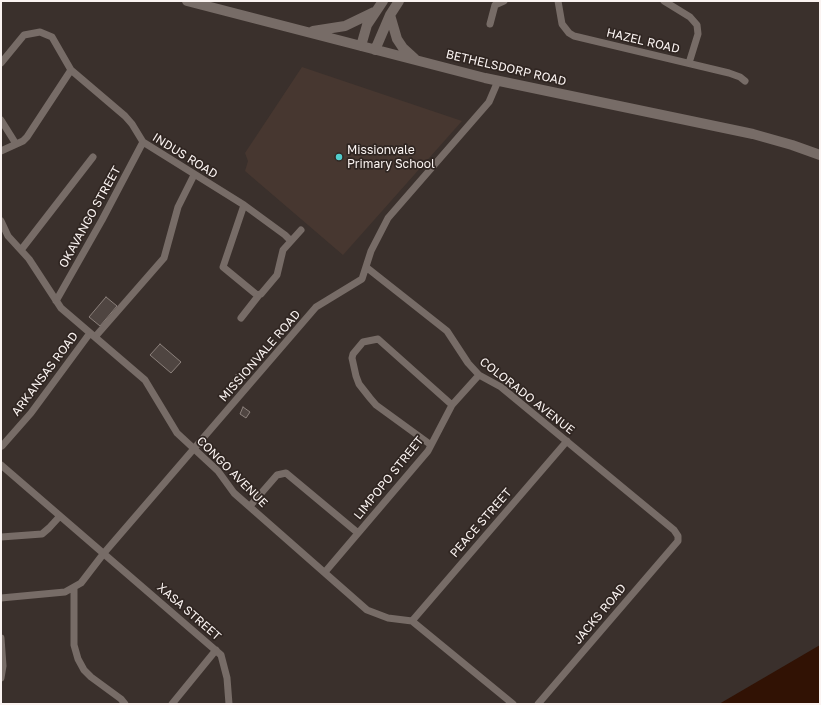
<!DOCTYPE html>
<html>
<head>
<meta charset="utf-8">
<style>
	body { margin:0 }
	#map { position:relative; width:821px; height:705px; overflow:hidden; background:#3a302c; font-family:"Golos Text",sans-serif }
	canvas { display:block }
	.frame { position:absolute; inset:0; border:2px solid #faf3f1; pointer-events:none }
</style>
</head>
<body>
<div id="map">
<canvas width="821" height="705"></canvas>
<div class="frame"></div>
</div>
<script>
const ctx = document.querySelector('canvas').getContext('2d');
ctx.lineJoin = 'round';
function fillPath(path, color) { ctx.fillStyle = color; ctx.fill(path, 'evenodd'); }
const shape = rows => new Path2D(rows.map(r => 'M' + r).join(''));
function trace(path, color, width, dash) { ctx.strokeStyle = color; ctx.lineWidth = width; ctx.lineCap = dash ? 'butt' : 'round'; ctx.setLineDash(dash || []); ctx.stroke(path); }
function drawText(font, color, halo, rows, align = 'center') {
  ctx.font = font + ' "Golos Text",sans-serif'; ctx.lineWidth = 3.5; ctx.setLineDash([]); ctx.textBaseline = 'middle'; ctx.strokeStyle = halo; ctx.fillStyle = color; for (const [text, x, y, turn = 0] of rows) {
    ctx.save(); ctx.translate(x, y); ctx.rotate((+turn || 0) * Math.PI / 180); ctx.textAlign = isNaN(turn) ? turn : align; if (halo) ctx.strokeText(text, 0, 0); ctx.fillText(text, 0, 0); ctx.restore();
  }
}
const built = shape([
	[302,67,462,121,343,255,245,171,248,161,245,153]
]);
const water = shape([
	[820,645,820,704,719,704]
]);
const building = shape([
	[106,297,117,306,100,326,89,317,106,297],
	[160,344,181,362,171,373,150,355,160,344],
	[236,375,242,378,238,385,232,381,236,375],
	[243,407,250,412,246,418,240,414,243,407]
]);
const street = shape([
	[558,1,562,24,569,33,574,36,729,73,740,77,745,81],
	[664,1,690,17,697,25,698,34,689,63],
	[490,24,495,5,504,1],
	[1,63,24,35,40,32,52,37,71,70],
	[1,120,16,144],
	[1,151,23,141,27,137,71,70,125,116,132,124,143,142,244,205,285,235,291,241],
	[244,205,223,267,257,295,261,294,277,275,283,250,301,230],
	[1,221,8,236,29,259,61,308,145,380,177,433,218,471,234,493,367,610,388,618,412,621,513,704],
	[21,250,93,157],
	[366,267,447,331,468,363,479,375,501,387,674,530,678,536,678,541,538,704],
	[56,301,102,220,143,142],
	[241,318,259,295],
	[95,337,164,258,178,207,194,175],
	[431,445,376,405,370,398,359,384,356,376,352,358,353,354,363,342,378,339,452,405],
	[2,446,31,413,90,333],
	[1,465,221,655,227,678,229,704],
	[250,506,277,475,286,473,358,533],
	[1,537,42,534,49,528,60,516],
	[325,572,428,451,452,405,479,375],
	[74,588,74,645,78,659,84,670,91,677,121,699,125,704],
	[1,598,65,592,81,583,104,553,316,307,362,279,371,251,388,218,489,102,498,81],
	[412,621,567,441],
	[1,638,3,666,1,678],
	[172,704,216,650]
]);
const secondary = shape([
	[187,1,485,78,753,134,792,145,820,155],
	[390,15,397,39,403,48,415,59],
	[313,31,345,26,374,12],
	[361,46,367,25,383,1],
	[375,50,390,15,399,1]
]);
const markers = [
	[339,157,4,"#52cdcc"]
];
const streetNames = [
	["HAZEL ROAD",643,41,13],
	["BETHELSDORP ROAD",506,68,13],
	["INDUS ROAD",185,156,32],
	["OKAVANGO STREET",90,217,-61],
	["MISSIONVALE ROAD",260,356,-49],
	["ARKANSAS ROAD",45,374,-53],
	["COLORADO AVENUE",527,396,38],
	["CONGO AVENUE",232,472,45],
	["LIMPOPO STREET",389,478,-51],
	["PEACE STREET",481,523,-49],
	["XASA STREET",189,612,41],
	["JACKS ROAD",600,614,-50]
];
const poiNames = [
	["Missionvale",347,150],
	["Primary School",347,164]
];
fillPath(built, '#473730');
fillPath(water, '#311204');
fillPath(building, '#4f4541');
trace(building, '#8c817c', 1);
trace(street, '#776c67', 7);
trace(secondary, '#776c67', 10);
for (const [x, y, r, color] of markers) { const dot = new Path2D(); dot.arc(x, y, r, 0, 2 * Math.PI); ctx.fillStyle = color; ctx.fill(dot); trace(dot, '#302622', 1.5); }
drawText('12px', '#faf3f1', '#302622', streetNames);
drawText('12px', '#faf3f1', '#302622', poiNames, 'left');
</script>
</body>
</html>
